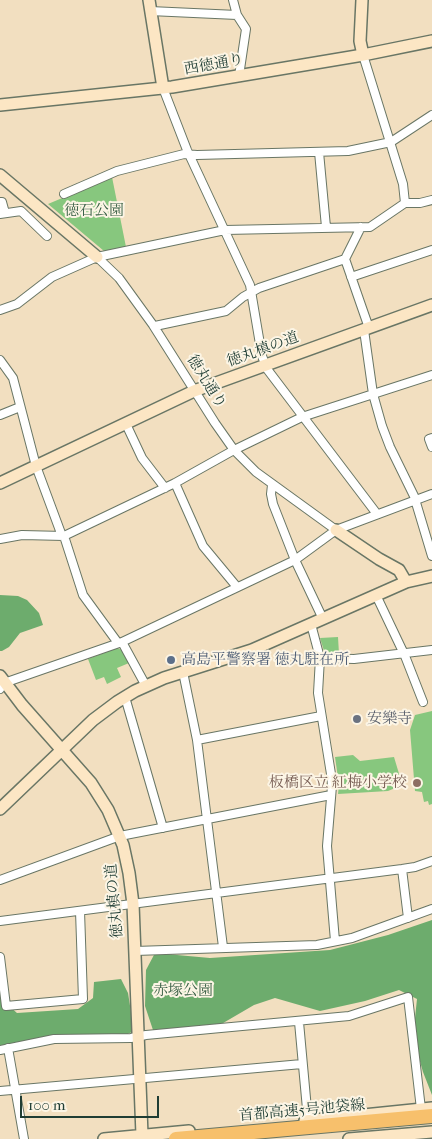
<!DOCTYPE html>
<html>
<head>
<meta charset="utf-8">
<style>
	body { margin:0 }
	#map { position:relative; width:432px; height:1139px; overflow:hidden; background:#f2dfc0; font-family:"IM FELL French Canon",serif }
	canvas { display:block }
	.scale { position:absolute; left:20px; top:1096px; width:139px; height:22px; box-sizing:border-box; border:2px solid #1f3d34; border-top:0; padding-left:6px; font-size:15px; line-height:18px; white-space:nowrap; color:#1f3d34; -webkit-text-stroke:4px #fcf5e5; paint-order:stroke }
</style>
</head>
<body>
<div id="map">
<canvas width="432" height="1139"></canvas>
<div class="scale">100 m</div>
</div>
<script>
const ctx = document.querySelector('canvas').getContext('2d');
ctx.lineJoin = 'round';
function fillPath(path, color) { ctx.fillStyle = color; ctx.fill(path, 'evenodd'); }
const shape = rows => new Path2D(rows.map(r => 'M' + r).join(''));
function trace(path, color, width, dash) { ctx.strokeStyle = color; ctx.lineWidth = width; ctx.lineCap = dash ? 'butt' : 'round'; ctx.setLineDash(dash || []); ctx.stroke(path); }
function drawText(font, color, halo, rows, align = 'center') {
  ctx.font = font + ' "IM FELL French Canon","Noto Serif JP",serif'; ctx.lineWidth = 4; ctx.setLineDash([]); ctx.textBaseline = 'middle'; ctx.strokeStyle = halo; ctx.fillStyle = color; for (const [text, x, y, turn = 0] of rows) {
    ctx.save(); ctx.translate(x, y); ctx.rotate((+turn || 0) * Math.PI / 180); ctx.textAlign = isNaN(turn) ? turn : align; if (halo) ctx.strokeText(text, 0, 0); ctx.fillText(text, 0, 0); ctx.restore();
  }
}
const green = shape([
	[112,177,126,247,104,251,48,204],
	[338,637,339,654,325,654,320,638],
	[117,648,122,650,129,663,117,668,121,677,107,684,104,677,96,680,88,659],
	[432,711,432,804,429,805,428,801,424,802,422,792,415,791,410,730,415,715],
	[353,755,360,761,394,757,400,777,400,786,388,791,338,794,339,785,335,757]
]);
const forest = shape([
	[0,595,18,596,27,600,39,613,43,625,20,633,9,647,2,651,0,651],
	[432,920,432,1095,423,1072,413,1037,417,999,399,990,365,1001,320,1011,275,998,254,1005,218,1026,205,1028,153,1030,145,1006,146,970,155,953,210,958,330,950,388,935],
	[121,979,128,993,134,1031,115,1040,79,1036,0,1047,0,998,17,1013,78,1009,93,998,94,982]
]);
const street = shape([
	[233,0,237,15,246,29,239,76],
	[150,11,237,15],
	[363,55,403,184,405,203],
	[163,88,187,150,250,285,262,356,267,369,377,514],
	[319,152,326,227],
	[64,194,117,171,184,154,197,155,348,151,391,142,432,115],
	[0,202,2,202,5,213],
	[0,214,21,211,47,236],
	[97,257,119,278,153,325,215,423,234,450,256,472,336,530],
	[345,259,369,328],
	[351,277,432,250],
	[0,310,17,304,52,277,97,257,225,230,370,227,405,203,420,203,432,200],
	[155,326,226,311,243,297,259,288,345,259,361,227],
	[364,330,373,394,382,426,390,447,414,496,432,556],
	[0,360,13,378,36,466,62,536],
	[0,415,20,407],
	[126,424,142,458,165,488],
	[432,438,429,439,432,447],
	[175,483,203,546,237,587],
	[272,485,271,494,273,504,295,560,323,619],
	[64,536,83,595,118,643],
	[0,539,22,535,64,536,175,483,234,450,302,417,432,375],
	[376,595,405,656,423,702],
	[311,624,320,658,318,693,331,774,332,786,327,846,335,941],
	[122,642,146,686],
	[320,658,354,659,432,650],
	[183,672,197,740,223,947],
	[0,689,4,683,122,642,295,560,336,530,432,494],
	[125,697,163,828],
	[197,740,321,716],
	[402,869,408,918],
	[0,880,120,836,331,795],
	[0,921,402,869,415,867,432,861],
	[135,951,317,945,352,938,432,909],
	[0,957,6,1006,83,999,80,911],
	[299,1022,308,1120],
	[8,1048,24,1139],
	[0,1050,54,1039,131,1038,146,1035,349,1016,408,997,421,1109],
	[0,1091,302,1064]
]);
const secondary = shape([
	[149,0,163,88],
	[362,0,360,41,363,55],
	[0,105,172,87,363,55,432,41],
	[0,175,97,257],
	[0,483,194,391,432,305],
	[336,530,379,559,399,570,406,582],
	[0,676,22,705,91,783,108,810,123,845,129,873,133,904,142,1135],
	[0,809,93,720,117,702,135,691,164,678,252,650,406,582,432,576],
	[305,1121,432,1108],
	[104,1139,189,1131],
	[349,1139,432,1132]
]);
const highway = shape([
	[176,1139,432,1116]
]);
const markers = [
	[171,660,5,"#5c6f8a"],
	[357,719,5,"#6b7280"],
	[417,783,5,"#8d6e63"]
];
const streetNames = [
	["西徳通り",214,65,-10],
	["徳丸槙の道",263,350,-20],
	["徳丸通り",206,382,58],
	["徳丸槙の道",115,901,-95],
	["首都高速5号池袋線",302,1111,-5]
];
const parkNames = [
	["徳石公園",94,211],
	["赤塚公園",183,991]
];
const serviceNames = [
	["高島平警察署 徳丸駐在所",181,660]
];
const worshipNames = [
	["安樂寺",367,719]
];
const educationNames = [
	["板橋区立 紅梅小学校",407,783]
];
fillPath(green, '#87c77e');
fillPath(forest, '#6dac6d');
trace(street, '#697665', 10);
trace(secondary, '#697665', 14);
trace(highway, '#697665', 16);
trace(street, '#fff', 8);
trace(secondary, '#fce6c4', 11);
trace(highway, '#f7c06c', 14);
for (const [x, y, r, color] of markers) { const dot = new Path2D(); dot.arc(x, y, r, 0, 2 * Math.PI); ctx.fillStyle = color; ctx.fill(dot); trace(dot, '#fcf5e5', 2); }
drawText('15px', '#1f3d34', '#fcf5e5', streetNames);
drawText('15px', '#396046', '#fcf5e5', parkNames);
drawText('15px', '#4e5e75', '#fcf5e5', serviceNames, 'left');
drawText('15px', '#5b616d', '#fcf5e5', worshipNames, 'left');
drawText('15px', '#785e54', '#fcf5e5', educationNames, 'right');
</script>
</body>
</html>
